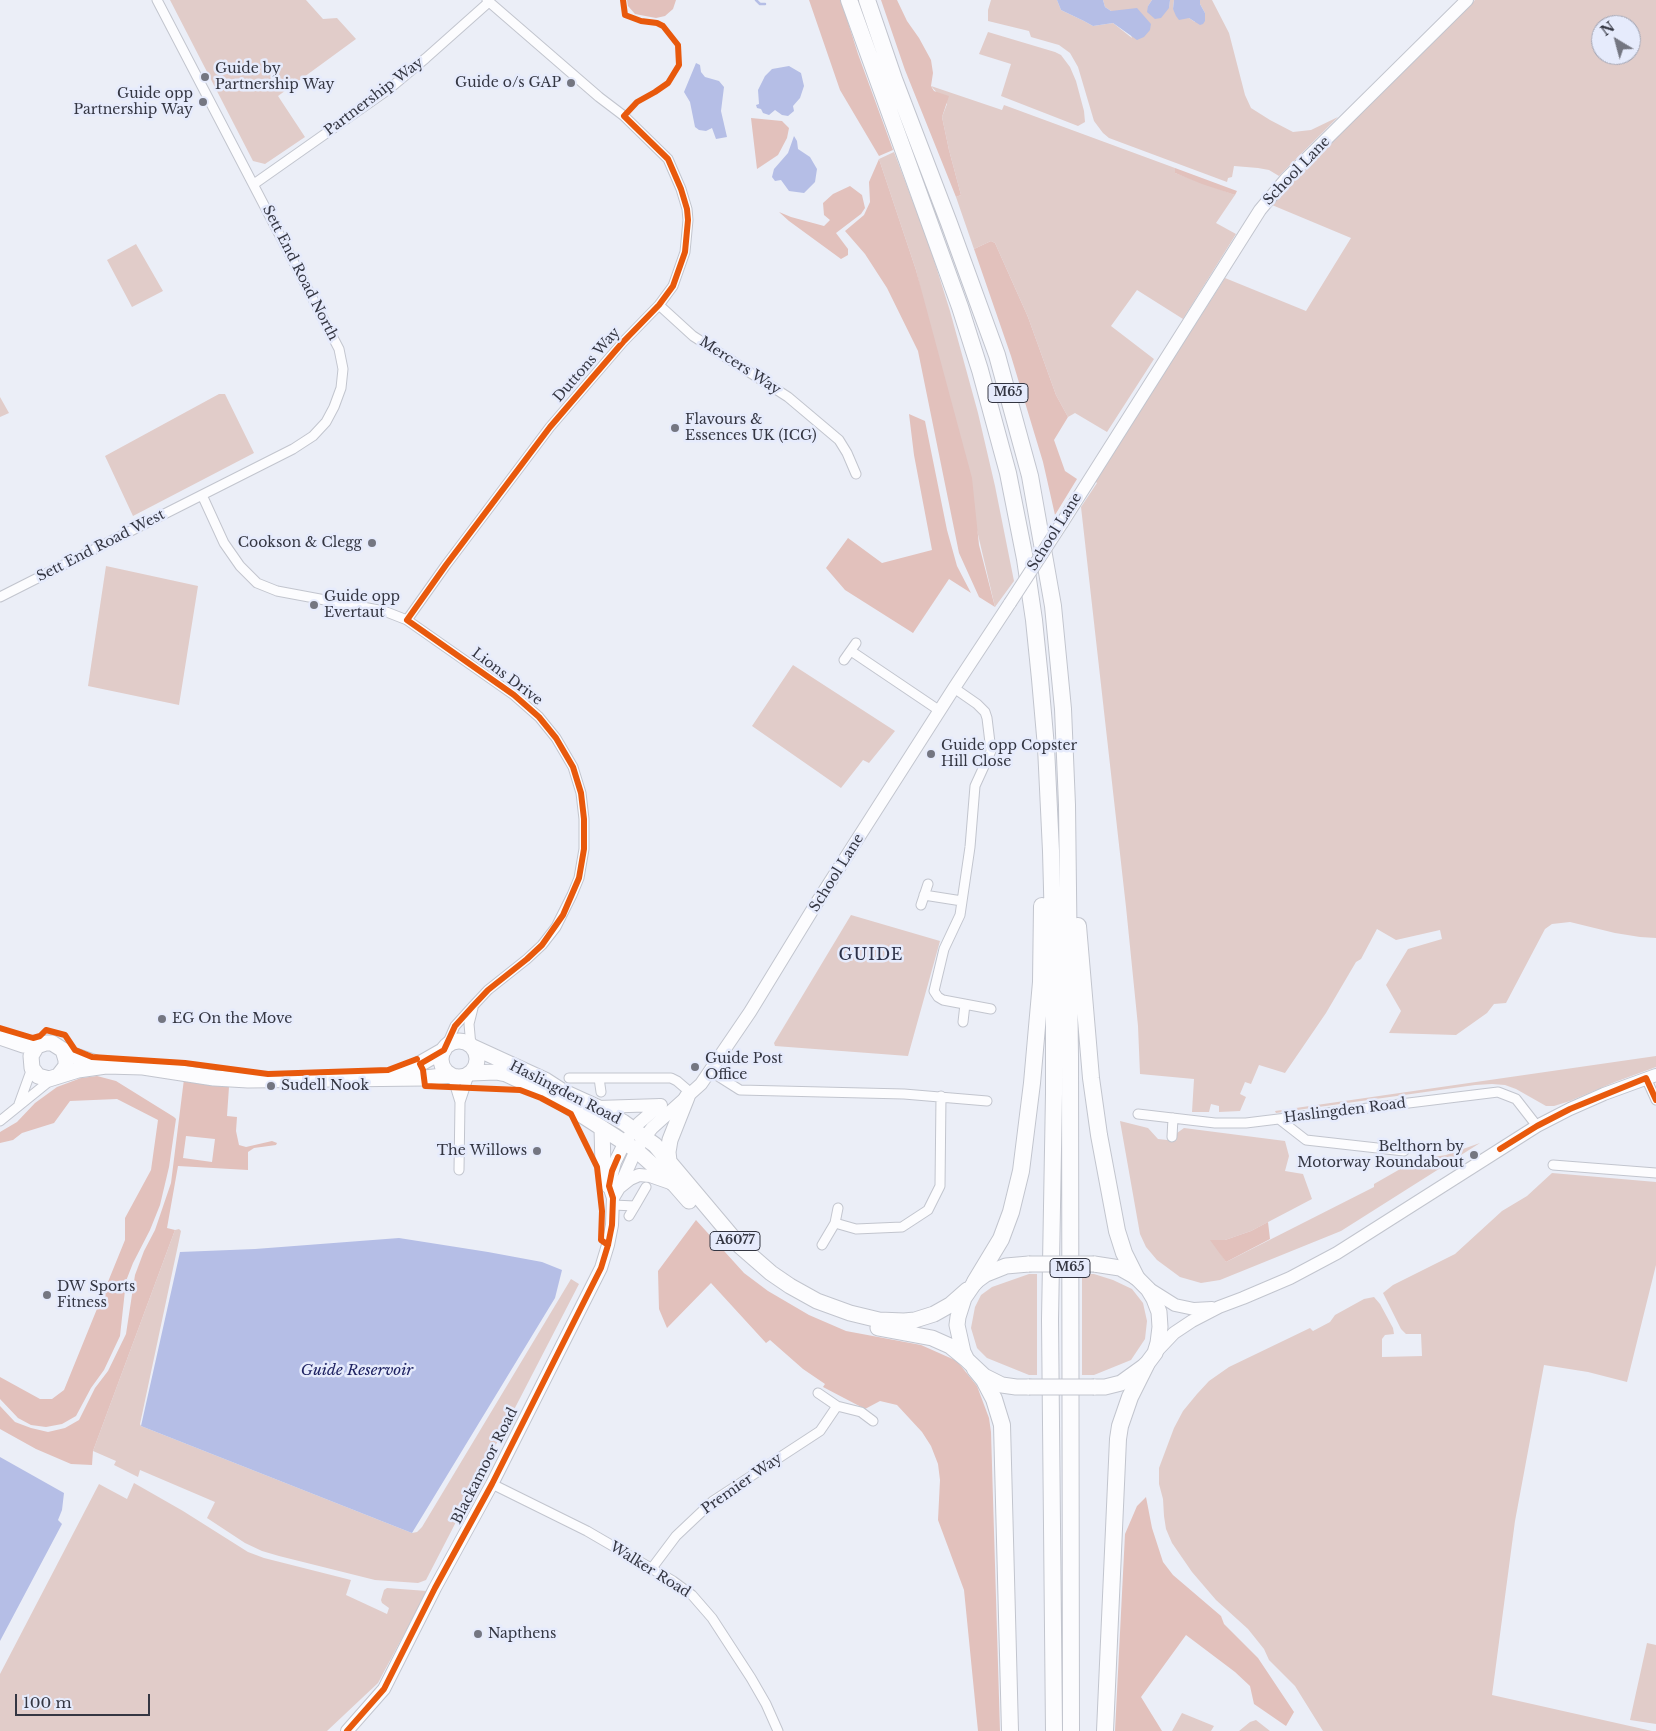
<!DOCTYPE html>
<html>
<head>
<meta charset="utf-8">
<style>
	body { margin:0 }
	#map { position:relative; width:1656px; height:1731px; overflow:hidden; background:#ebeef7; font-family:"Libre Baskerville",serif }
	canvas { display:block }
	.north { position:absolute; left:1591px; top:15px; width:50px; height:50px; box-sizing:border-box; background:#e6ebfc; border:1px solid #9fa3b2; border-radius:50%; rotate:323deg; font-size:14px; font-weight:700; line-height:20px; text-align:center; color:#343642 }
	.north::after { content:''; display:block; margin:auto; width:18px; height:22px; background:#747681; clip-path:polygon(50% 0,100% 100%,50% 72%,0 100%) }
	.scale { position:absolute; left:15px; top:1694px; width:135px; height:22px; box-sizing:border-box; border:2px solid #343642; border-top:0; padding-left:6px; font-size:15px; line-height:18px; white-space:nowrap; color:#343642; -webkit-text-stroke:4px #e6ebfc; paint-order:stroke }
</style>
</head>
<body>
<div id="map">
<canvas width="1656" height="1731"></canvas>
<div class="north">N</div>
<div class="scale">100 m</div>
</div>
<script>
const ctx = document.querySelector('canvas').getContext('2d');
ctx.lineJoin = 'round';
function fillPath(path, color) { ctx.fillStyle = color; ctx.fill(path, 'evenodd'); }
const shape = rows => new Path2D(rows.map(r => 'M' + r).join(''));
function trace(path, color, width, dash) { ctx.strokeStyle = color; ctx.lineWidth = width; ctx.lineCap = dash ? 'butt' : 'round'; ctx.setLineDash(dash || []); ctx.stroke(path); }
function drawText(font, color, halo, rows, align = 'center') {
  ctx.font = font + ' "Libre Baskerville",serif'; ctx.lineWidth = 5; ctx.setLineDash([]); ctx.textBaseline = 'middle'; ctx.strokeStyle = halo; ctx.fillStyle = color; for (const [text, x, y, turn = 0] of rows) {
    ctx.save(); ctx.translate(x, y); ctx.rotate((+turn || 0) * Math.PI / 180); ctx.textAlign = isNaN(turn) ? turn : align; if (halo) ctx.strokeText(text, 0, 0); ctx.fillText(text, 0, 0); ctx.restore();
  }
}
const green = shape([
	[170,0,306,0,323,19,337,18,356,39,278,96,305,137,265,164,253,161],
	[991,0,1057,0,1061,10,1084,21,1093,26,1113,23,1132,38,1122,11,1111,11,1105,7,1103,0,1152,0,1148,6,1169,8,1170,0,1174,0,1173,9,1184,18,1189,18,1195,22,1205,13,1200,4,1200,0,1212,0,1229,33,1245,95,1251,108,1270,120,1293,132,1311,130,1338,117,1279,176,1269,170,1258,168,1234,166,1232,177,1228,178,1227,182,1109,138,1103,133,1094,121,1078,67,1070,53,1059,45,1031,37,1029,31,988,21,988,10],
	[1475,0,1656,0,1656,938,1640,937,1615,933,1570,922,1552,924,1545,929,1506,1003,1494,1004,1487,1013,1456,1035,1389,1033,1401,1011,1386,985,1408,949,1442,939,1440,930,1396,940,1377,929,1361,959,1356,962,1326,1013,1285,1073,1259,1065,1251,1084,1245,1082,1240,1094,1246,1097,1240,1111,1219,1112,1219,1106,1211,1104,1209,1112,1192,1112,1194,1079,1140,1074,1138,1026,1126,907,1081,507,1097,483,1095,481,1225,278,1306,311,1351,238,1272,205,1283,190],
	[1601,25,1631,25,1631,55,1601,55],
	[988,32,1055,52,1061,55,1070,67,1076,81,1084,111,1085,122,1078,126,1001,96,1011,64,979,54],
	[931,86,1002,110,1004,105,1175,168,1175,173,1235,195,1216,223,1236,234,1183,319,1137,290,1111,326,1154,359,1107,432,1075,413,1068,417,1056,395,1028,317,995,243,991,241,974,249,956,197,961,195,949,150,942,117,947,104],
	[894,152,929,244,950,311,978,413,995,486,1014,581,995,607,916,270,879,159],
	[136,244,163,291,132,307,107,260],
	[219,394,225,394,254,453,133,516,105,456],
	[0,397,9,413,0,417],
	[106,566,198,586,179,705,88,686],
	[793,665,895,731,869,763,863,760,841,788,752,726],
	[851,915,940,941,908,1056,775,1046,774,1043],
	[1656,1056,1656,1067,1615,1082,1570,1101,1554,1106,1546,1106,1516,1089,1505,1085,1492,1084,1475,1085,1276,1113,1275,1111],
	[1120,1121,1148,1128,1158,1139,1176,1141,1177,1133,1184,1128,1285,1141,1289,1156,1285,1171,1303,1174,1312,1199,1251,1231,1225,1240,1213,1241,1226,1262,1374,1187,1374,1184,1416,1160,1446,1155,1480,1143,1341,1231,1220,1280,1201,1283,1180,1277,1157,1260,1146,1247,1140,1234],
	[1552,1173,1656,1182,1656,1265,1627,1382,1588,1372,1544,1365,1515,1521,1492,1695,1652,1731,1323,1731,1295,1686,1269,1660,1264,1649,1248,1629,1216,1600,1192,1572,1172,1543,1166,1529,1164,1516,1163,1499,1159,1484,1159,1468,1174,1428,1183,1411,1197,1394,1209,1381,1229,1367,1310,1328,1313,1331,1330,1322,1335,1315,1364,1299,1374,1297,1380,1304,1393,1328,1394,1334,1385,1335,1382,1339,1382,1357,1422,1356,1421,1334,1406,1334,1401,1329,1383,1293,1393,1285,1455,1254,1502,1211,1527,1196],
	[179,1229,181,1231,140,1424,141,1426,412,1533,417,1532,422,1527,571,1279,579,1284,426,1580,418,1583,375,1580,279,1556,262,1551,245,1543,207,1518,215,1502,140,1470,138,1477,114,1465,116,1461,93,1451,175,1230],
	[1029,1274,1037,1274,1037,1375,1029,1375,987,1358,977,1348,971,1328,975,1307,981,1295,992,1287],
	[1082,1274,1094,1274,1113,1280,1132,1289,1143,1303,1147,1321,1145,1339,1131,1360,1094,1375,1082,1375],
	[134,1483,183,1511,248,1552,264,1558,351,1580,346,1595,387,1614,389,1608,382,1603,381,1600,384,1590,387,1588,427,1591,378,1683,327,1731,0,1731,0,1674,99,1484,127,1499],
	[1647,1643,1656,1645,1656,1724,1630,1720],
	[1182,1713,1214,1726,1211,1731,1172,1731],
	[1256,1720,1270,1731,1239,1731,1250,1722]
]);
const forest = shape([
	[627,0,676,0,673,9,665,16,656,18,635,14,628,6],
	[809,0,841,0,858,54,893,150,879,156,840,90],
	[881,0,897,0,907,21,919,38,931,60,933,73,931,86,934,91,949,96,942,117,949,150,961,195,956,197,905,70],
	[751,118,782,121,789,128,787,138,778,155,757,169],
	[879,159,916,270,972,478,979,545,995,607,979,597,959,553,918,351,887,288,865,254,845,231,864,215,870,202,869,182],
	[1175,168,1237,191,1235,195,1202,184,1175,173],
	[850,186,862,195,865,208,861,214,836,233,848,249,848,255,841,259,789,221,779,212,791,217,824,226,830,220,824,215,823,203,833,194],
	[991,241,995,243,1028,317,1056,395,1068,417,1054,440,1065,471,1077,479,1055,515,1043,462,1011,356,974,249],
	[909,414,925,421,947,530,957,566,971,593,949,579,913,633,845,590,826,568,848,538,882,563,932,550,914,455],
	[97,1076,116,1081,174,1117,176,1119,169,1167,160,1205,150,1230,133,1263,126,1281,120,1336,104,1370,91,1388,76,1416,62,1424,46,1427,31,1425,18,1418,0,1399,0,1377,40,1399,52,1399,64,1390,125,1240,125,1218,151,1170,158,1120,117,1099,70,1101,54,1123,22,1133,13,1140,0,1143,0,1132,17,1122,35,1103,57,1087,81,1078],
	[184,1079,229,1087,227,1116,237,1117,236,1131,239,1145,246,1147,272,1141,277,1143,276,1145,254,1148,248,1152,248,1170,178,1166,167,1228,175,1230,93,1451,92,1465,71,1464,36,1449,0,1429,0,1406,15,1422,31,1428,48,1432,65,1428,79,1420,95,1388,108,1371,126,1334,135,1275,144,1251,155,1230,171,1183],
	[186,1136,215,1139,212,1162,183,1158],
	[696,1220,744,1273,768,1291,809,1315,846,1331,921,1345,957,1361,977,1386,989,1418,991,1432,1000,1731,978,1731,964,1590,938,1520,940,1480,938,1464,931,1446,922,1432,897,1405,880,1401,865,1409,823,1387,825,1384,803,1369,770,1340,766,1343,711,1283,667,1328,659,1309,658,1271],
	[1268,1222,1270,1239,1226,1262,1210,1240,1225,1240,1251,1231],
	[1146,1497,1152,1528,1163,1562,1173,1575,1221,1616,1224,1624,1258,1658,1294,1712,1286,1726,1254,1704,1250,1686,1235,1672,1186,1635,1141,1697,1162,1731,1115,1731,1125,1534,1137,1506]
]);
const water = shape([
	[1057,0,1103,0,1105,7,1111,11,1137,8,1151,24,1150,30,1144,37,1137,40,1113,23,1093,26,1084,21,1061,10],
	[1152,0,1170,0,1169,8,1161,18,1155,19,1147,12,1148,6],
	[1174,0,1200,0,1200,4,1205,13,1205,21,1203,24,1200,25,1189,18,1179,20,1176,16,1173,9],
	[696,63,700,65,701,72,705,77,719,81,724,87,721,111,727,137,716,139,712,128,706,131,699,130,695,127,690,102,684,92],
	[789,66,801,73,804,86,800,98,793,106,794,111,788,116,782,115,775,110,769,115,763,113,761,109,757,108,756,105,759,104,758,90,765,76,772,69],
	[794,136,797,141,798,149,810,157,817,169,815,182,804,193,789,191,781,180,775,181,772,177,774,169,788,153],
	[399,1238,488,1252,542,1262,562,1270,555,1298,412,1533,141,1426,180,1252,255,1249],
	[0,1457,64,1493,62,1510,58,1520,62,1524,0,1641]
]);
const stream = shape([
	[756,0,760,4,765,4]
]);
const minor = shape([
	[254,184,389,89,426,58,489,2],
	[659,305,693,336,788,397,839,440,847,453,856,474],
	[202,495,224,543,240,566,257,583,277,591,384,611,407,620,514,695,539,717,556,738,573,767,581,793,584,819,584,849,579,878,572,895,556,927,542,945,527,959,488,990,473,1006,455,1026,445,1049],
	[0,597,293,449,313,436,326,422,334,407,341,388,343,369,339,349,157,0],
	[407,620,446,565,550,427,623,342,659,305,673,286,685,252,688,220,687,209,681,189,668,159,624,116,599,97,487,0],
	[851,651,940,711],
	[844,660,856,643],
	[954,688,977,704,985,712,987,718,991,751,975,786,970,847,960,915,944,949,934,991,938,997,943,1000,991,1009],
	[924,895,962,901],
	[921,905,928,884],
	[963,1022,965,1004],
	[471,1046,469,1024,473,1008],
	[710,1071,740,1090,904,1094,987,1101],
	[452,1076,460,1102,469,1075],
	[569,1078,599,1078,601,1092],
	[599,1078,671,1078,677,1081,691,1093],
	[1646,1078,1656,1100],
	[19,1104,32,1068],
	[1138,1114,1215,1123,1246,1123,1498,1092,1516,1099,1537,1126],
	[1279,1119,1306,1140,1404,1151],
	[0,1121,52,1079],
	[1172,1137,1173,1118],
	[1553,1165,1656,1173],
	[459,1170,460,1102],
	[613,1205,635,1206,646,1187],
	[629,1216,635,1206],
	[835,1223,856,1229,902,1227,928,1210,940,1186,941,1096],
	[822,1245,835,1223,838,1208],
	[818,1393,837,1406,861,1412,873,1421],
	[492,1484,587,1531,673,1581,692,1595,712,1618,751,1678,766,1704,778,1731],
	[652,1568,676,1536,713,1501,820,1431,837,1406]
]);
const secondary = shape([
	[1062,523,1260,210,1286,179,1467,0],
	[597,1107,661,1105],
	[620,1187,630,1179,639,1175,650,1176,673,1184],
	[613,1198,619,1188,636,1150,645,1137,652,1128,701,1084,750,1012,816,904,954,688,1010,603],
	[1148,1288,1175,1305,1194,1309,1212,1308],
	[1155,1353,1174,1333,1192,1321,1219,1307,1243,1298,1290,1278,1337,1253,1537,1126,1570,1109,1604,1094,1656,1075],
	[347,1731,384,1689,435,1588,492,1484,601,1268,608,1245,612,1225,613,1198,609,1186,615,1162,625,1142,639,1123,660,1105]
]);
const trunk = shape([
	[0,1037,23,1045,37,1046],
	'441 1059a18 18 0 1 1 36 0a18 18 0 1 1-36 0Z',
	[473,1047,545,1080,562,1091,597,1107,623,1122,655,1145,740,1246,771,1273,790,1286,817,1301,850,1313,879,1320,904,1321,915,1320,934,1314,950,1305,967,1290],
	[63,1050,73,1055,102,1065],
	[471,1073,496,1072,506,1074,549,1094,636,1150,675,1185,689,1201],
	[59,1075,66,1066,66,1060,63,1050,52,1043,46,1043,37,1046,31,1056,32,1068,38,1076,49,1079,78,1070,106,1066,143,1067,214,1078,248,1080,425,1078,451,1075],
	[395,1078,444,1050],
	[602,1128,603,1166,609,1186],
	[669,1161,668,1152,670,1140,687,1097],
	[1029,1264,1006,1266,986,1274,975,1282,964,1298,958,1317,957,1325,963,1352,967,1360,984,1376,1002,1385,1016,1387,1029,1387],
	[1094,1264,1120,1268,1136,1277,1148,1289,1154,1299,1159,1312,1160,1327,1158,1343,1155,1353,1146,1365,1121,1383,1105,1387,1094,1387],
	[878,1328,932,1338,950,1346,967,1360]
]);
const motorway = shape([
	[849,0,960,307,980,370,1008,473,1025,559,1034,620,1040,679,1046,747,1051,851,1054,964,1054,1093,1050,1320,1054,1731],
	[867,0,894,79,949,223,997,355,1030,476,1053,606,1063,709,1067,805,1070,1057,1071,1731],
	[1078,926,1091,1078,1099,1135,1117,1231,1124,1253,1136,1277],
	[975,1282,1001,1239,1011,1212,1021,1171,1032,1083,1041,982,1042,906],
	[975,1369,984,1380,994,1399,1002,1425,1010,1731],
	[1105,1731,1118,1439,1120,1426,1130,1397,1146,1365]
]);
const secondaryBridge = shape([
	[1010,603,1062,523]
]);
const trunkBridge = shape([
	[1029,1264,1094,1264],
	[1029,1387,1094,1387]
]);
const cycleway = shape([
	[0,1028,33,1038,40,1036,46,1030,65,1035,75,1050,92,1057,185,1063,268,1074,388,1070,417,1059],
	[1500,1149,1537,1126,1570,1109,1646,1078,1656,1100],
	[608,1245,601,1240,602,1211,597,1167,571,1114,541,1098,520,1090,425,1086,423,1070,420,1064,444,1050,455,1026,473,1006,488,990,527,959,542,945,563,915,579,878,584,849,584,819,581,793,573,767,556,738,539,717,514,695,407,620,446,565,550,427,623,342,659,305,673,286,685,252,688,220,687,209,681,189,668,159,624,116,637,102,655,92,668,83,679,65,678,45,663,26,657,23,641,21,625,15,623,0],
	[347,1731,384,1689,435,1588,492,1484,601,1268,608,1245,612,1225,613,1198,609,1186,612,1171,618,1157]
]);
const markers = [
	[205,77,5,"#747681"],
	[571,83,5,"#747681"],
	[203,102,5,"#747681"],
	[675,428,5,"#747681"],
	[372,543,5,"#747681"],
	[314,605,5,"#747681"],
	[931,754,5,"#747681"],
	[162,1019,5,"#747681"],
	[695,1067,5,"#747681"],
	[271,1086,5,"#747681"],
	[537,1151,5,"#747681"],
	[1474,1155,5,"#747681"],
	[47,1295,5,"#747681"],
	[478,1634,5,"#747681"]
];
const shields = [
	[1008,393,40],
	[735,1241,50],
	[1070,1268,40]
];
const shieldNames = [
	["M65",1008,393],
	["A6077",735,1241],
	["M65",1070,1268]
];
const poiNames = [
	["Guide by",215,69],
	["Partnership Way",215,85],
	["Guide o/s GAP",561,83,"right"],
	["Guide opp",193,94,"right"],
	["Partnership Way",193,110,"right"],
	["Flavours &",685,420],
	["Essences UK (ICG)",685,436],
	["Cookson & Clegg",362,543,"right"],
	["Guide opp",324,597],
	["Evertaut",324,613],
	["Guide opp Copster",941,746],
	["Hill Close",941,762],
	["EG On the Move",172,1019],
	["Guide Post",705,1059],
	["Office",705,1075],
	["Sudell Nook",281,1086],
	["Belthorn by",1464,1147,"right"],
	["Motorway Roundabout",1464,1163,"right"],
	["The Willows",527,1151,"right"],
	["DW Sports",57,1287],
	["Fitness",57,1303],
	["Napthens",488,1634]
];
const streetNames = [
	["Partnership Way",374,97,-37],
	["School Lane",1297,171,-46],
	["Sett End Road North",300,273,63],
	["Duttons Way",587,365,-49],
	["Mercers Way",740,366,33],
	["School Lane",1055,532,-58],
	["Sett End Road West",101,546,-27],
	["Lions Drive",507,677,37],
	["School Lane",837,873,-58],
	["Haslingden Road",565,1093,27],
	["Haslingden Road",1345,1111,-7],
	["Blackamoor Road",485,1466,-63],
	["Premier Way",742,1484,-35],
	["Walker Road",650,1570,32]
];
const waterNames = [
	["Guide Reservoir",357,1371]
];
const quarterNames = [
	["GUIDE",871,955]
];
fillPath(green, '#e1ccc9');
fillPath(forest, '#e2c1bc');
fillPath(water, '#b5bee6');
trace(stream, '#b5bee6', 2.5);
trace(minor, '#c2c5ce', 11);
trace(secondary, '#c2c5ce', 14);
trace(trunk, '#c2c5ce', 17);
trace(motorway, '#c2c5ce', 18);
trace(minor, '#fcfcfe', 9);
trace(secondary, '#fcfcfe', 12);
trace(trunk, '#fcfcfe', 15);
trace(motorway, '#fcfcfe', 16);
trace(secondaryBridge, '#c2c5ce', 14, []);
trace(trunkBridge, '#c2c5ce', 17, []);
trace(secondaryBridge, '#fcfcfe', 12);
trace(trunkBridge, '#fcfcfe', 15);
trace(cycleway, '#e8590c', 6);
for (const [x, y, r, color] of markers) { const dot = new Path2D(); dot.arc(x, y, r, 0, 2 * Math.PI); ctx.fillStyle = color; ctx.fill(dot); trace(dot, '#e6ebfc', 2); }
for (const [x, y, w] of shields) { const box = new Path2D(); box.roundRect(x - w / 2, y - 9.5, w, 19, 4); ctx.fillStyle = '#e6ebfc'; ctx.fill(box); trace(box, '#343642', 1); }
drawText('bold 12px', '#343642', null, shieldNames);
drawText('14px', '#343642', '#e6ebfc', poiNames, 'left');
drawText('14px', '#343642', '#e6ebfc', streetNames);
drawText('italic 15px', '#202463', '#e6ebfc', waterNames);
ctx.letterSpacing = '1px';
drawText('16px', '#2c3047', '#e6ebfc', quarterNames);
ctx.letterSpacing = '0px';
</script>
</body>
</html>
